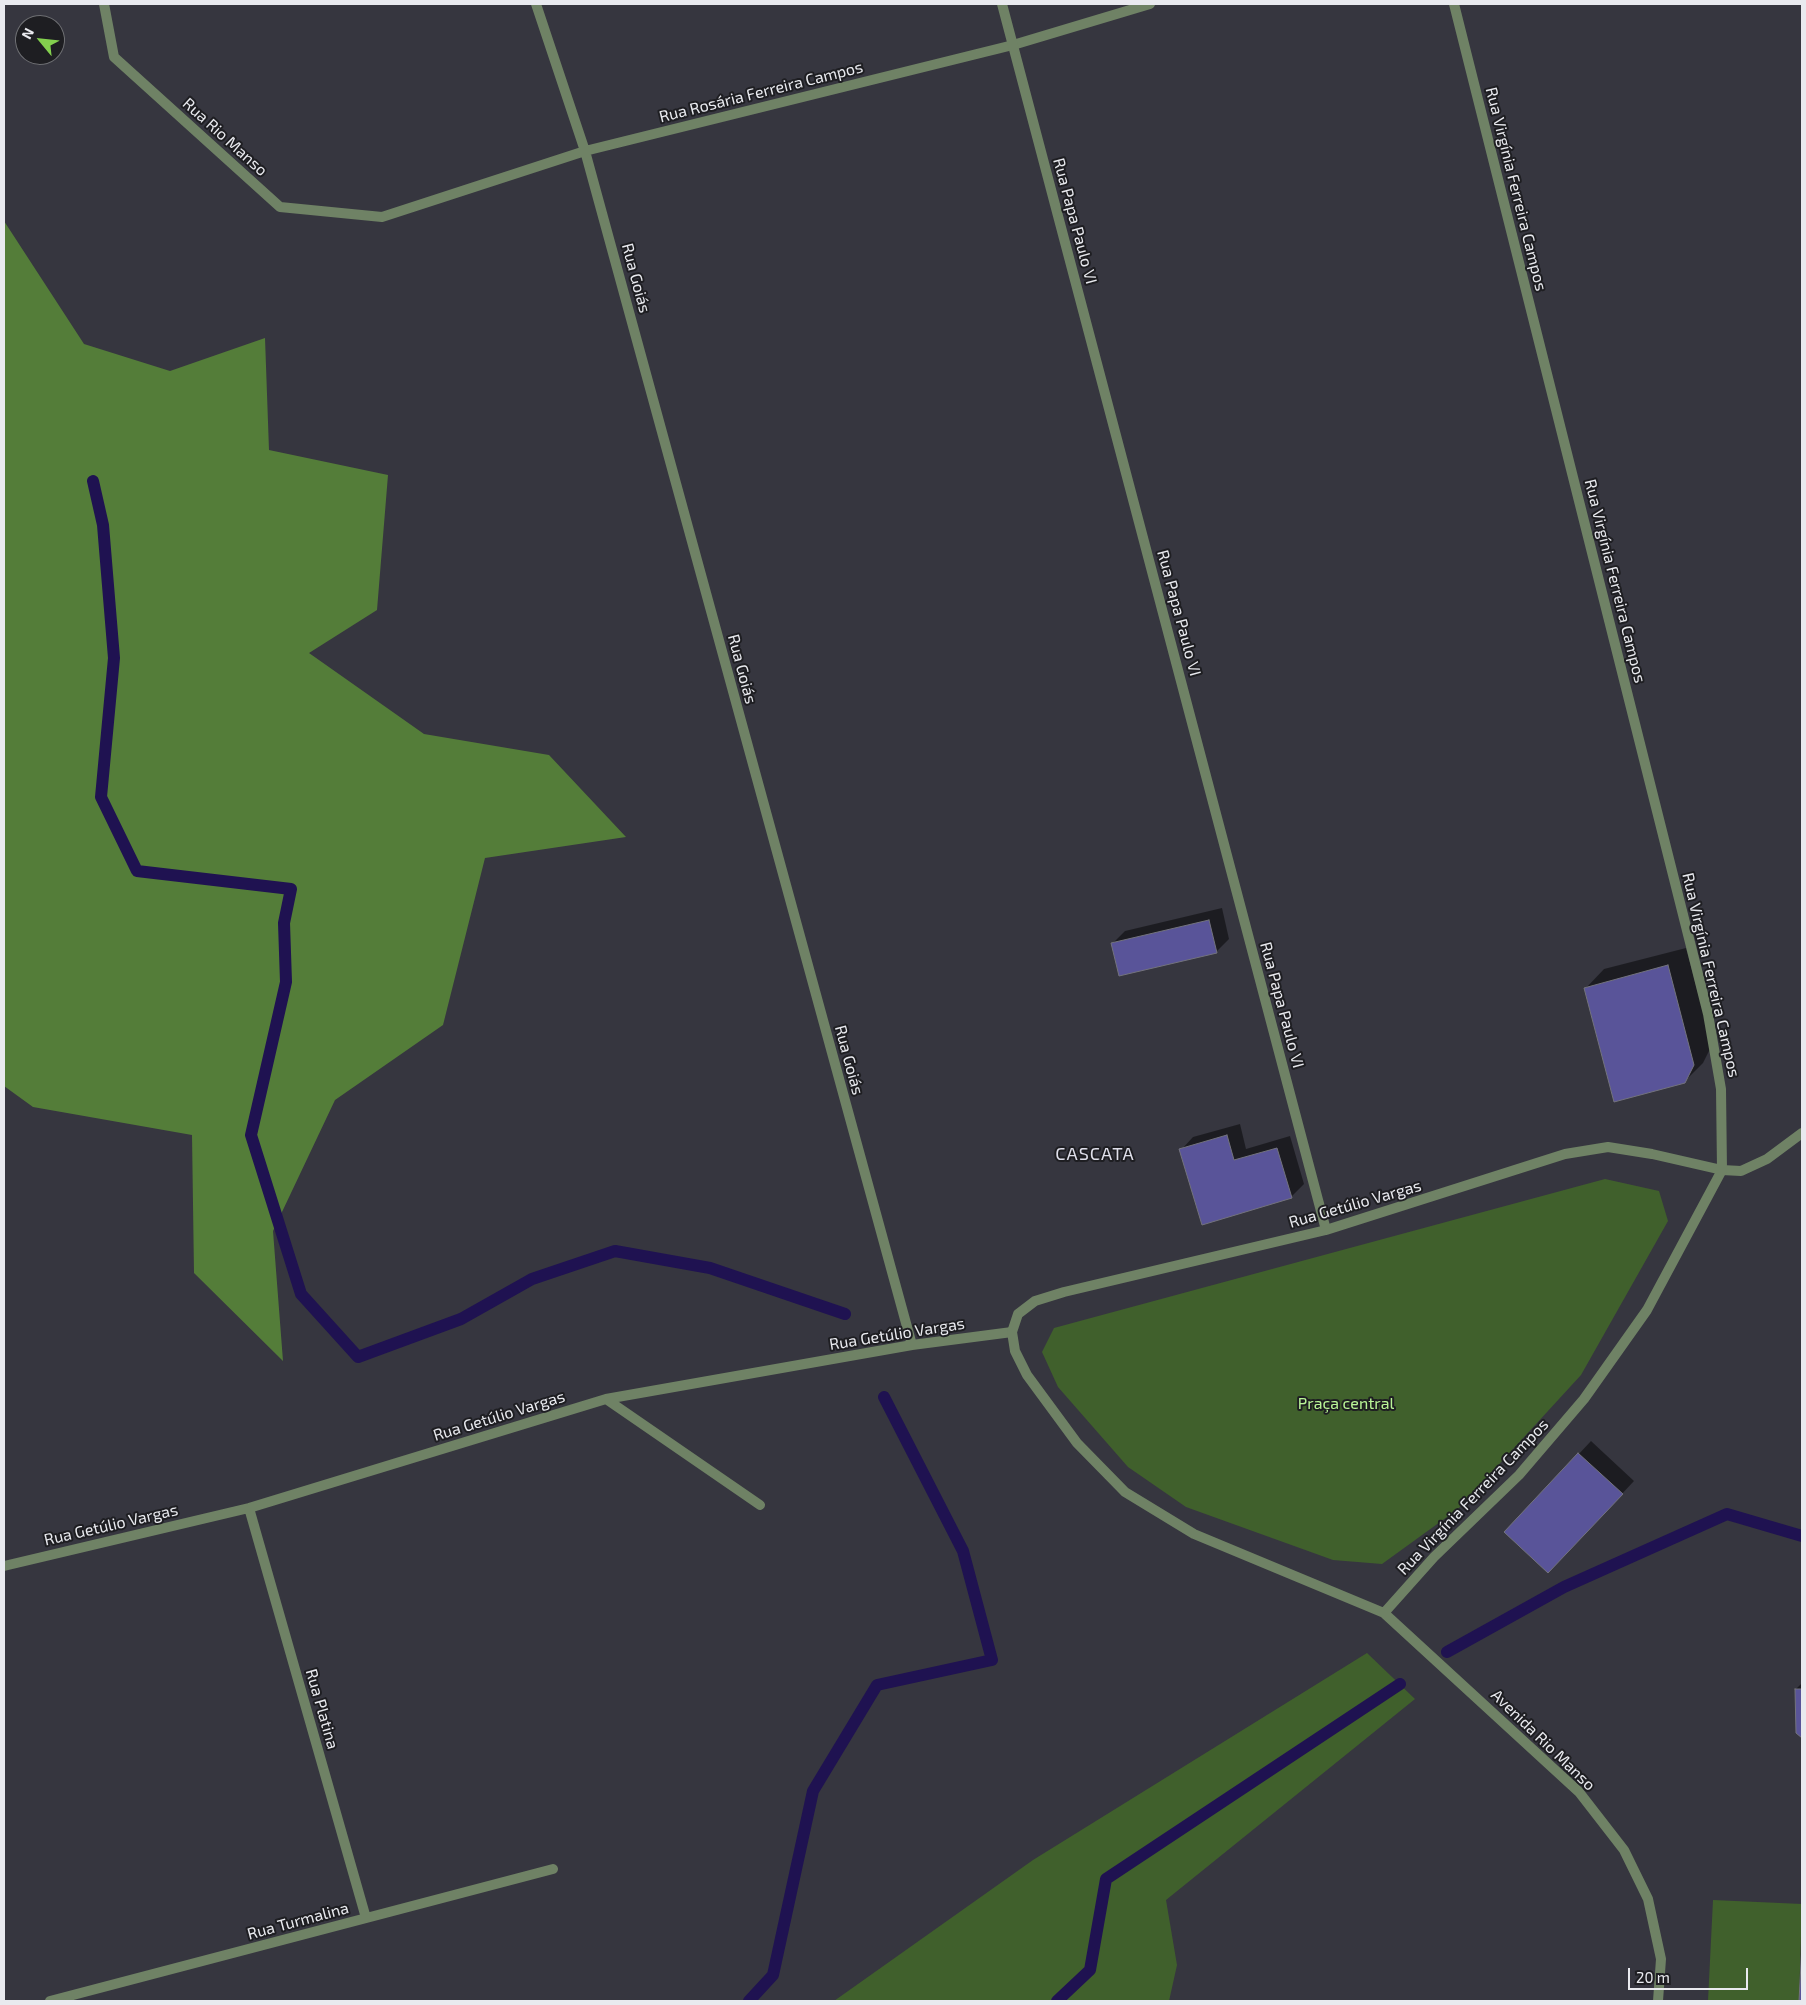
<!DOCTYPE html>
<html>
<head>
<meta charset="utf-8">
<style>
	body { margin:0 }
	#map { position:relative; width:1806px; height:2005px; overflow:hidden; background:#36363f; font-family:"Exo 2",sans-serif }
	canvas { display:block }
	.frame { position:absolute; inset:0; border:5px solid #e9eaef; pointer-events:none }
	.north { position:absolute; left:15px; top:15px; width:50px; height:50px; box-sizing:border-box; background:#1e1e22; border:1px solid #6f7074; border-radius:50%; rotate:298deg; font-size:14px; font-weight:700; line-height:20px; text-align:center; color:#e9eaef }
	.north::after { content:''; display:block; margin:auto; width:18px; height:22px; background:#83d04e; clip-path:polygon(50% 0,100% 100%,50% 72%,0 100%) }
	.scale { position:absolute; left:1628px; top:1968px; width:120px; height:22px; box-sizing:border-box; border:2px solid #e9eaef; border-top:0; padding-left:6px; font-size:15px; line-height:18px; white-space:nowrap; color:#e9eaef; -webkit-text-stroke:4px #1e1e22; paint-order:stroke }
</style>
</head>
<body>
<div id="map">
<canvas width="1806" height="2005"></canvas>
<div class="frame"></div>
<div class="north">N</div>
<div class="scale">20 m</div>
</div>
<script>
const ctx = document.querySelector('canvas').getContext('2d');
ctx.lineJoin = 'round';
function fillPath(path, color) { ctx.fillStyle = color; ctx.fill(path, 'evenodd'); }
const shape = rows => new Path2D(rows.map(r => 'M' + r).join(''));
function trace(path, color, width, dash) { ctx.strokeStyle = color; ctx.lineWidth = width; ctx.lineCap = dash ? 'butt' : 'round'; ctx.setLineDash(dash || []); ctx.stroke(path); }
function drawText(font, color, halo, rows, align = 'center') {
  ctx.font = font + ' "Exo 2",sans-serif'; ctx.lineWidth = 4; ctx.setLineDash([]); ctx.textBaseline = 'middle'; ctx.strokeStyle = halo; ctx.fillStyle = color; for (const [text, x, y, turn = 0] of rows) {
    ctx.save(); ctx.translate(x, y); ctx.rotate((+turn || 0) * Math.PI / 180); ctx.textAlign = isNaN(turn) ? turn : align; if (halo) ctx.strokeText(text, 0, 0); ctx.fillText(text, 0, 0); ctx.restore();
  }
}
const green = shape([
	[1605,1179,1659,1191,1668,1221,1581,1375,1458,1509,1382,1564,1333,1560,1186,1507,1128,1467,1058,1387,1042,1352,1054,1328],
	[1367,1653,1415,1699,1166,1900,1177,1965,1169,2001,834,2001,1033,1860],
	[1713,1900,1802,1904,1799,2001,1708,2001]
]);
const forest = shape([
	[4,221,84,344,170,371,265,338,269,450,388,475,377,610,309,653,424,734,549,755,626,837,485,858,443,1025,335,1100,273,1231,283,1361,194,1273,192,1135,33,1107,4,1086]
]);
const shadow = shape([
	[1222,908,1229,939,1216,952,1112,944,1125,931],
	[1686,948,1712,1045,1703,1063,1684,1082,1586,988,1604,969],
	[1240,1124,1246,1149,1290,1136,1304,1184,1291,1197,1181,1150,1193,1137],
	[1591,1441,1634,1481,1561,1559,1506,1532],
	[1802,1683,1802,1737,1797,1732,1796,1689]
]);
const stream = shape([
	[93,481,103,525,114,658,101,797,137,871,291,889,284,923,286,982,251,1135,301,1294,358,1357,461,1319,532,1279,615,1251,710,1268,845,1314],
	[1447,1652,1564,1587,1727,1514,1802,1536],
	[749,2001,773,1975,813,1791,877,1685,992,1660,963,1551,884,1397],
	[1057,2001,1090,1970,1106,1879,1400,1684]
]);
const building = shape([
	[1209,920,1217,953,1119,976,1111,943,1209,920],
	[1668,965,1694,1065,1685,1083,1614,1102,1584,988,1668,965],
	[1227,1135,1234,1160,1277,1148,1292,1198,1202,1225,1179,1149,1227,1135],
	[1578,1453,1623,1494,1548,1573,1504,1532,1578,1453],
	[1795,1689,1802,1689,1802,1738,1796,1733,1795,1689],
	[1802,1945,1802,2001,1799,2001,1802,1945]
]);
const minor = shape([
	[104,4,114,57,280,207,382,217,585,151,1013,45,1150,4],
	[536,4,585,151,912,1345],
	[1722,1170,1741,1171,1767,1159,1802,1133],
	[606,1399,760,1505],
	[249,1508,366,1918],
	[4,1566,249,1508,606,1399,912,1345,1012,1332],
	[50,2001,553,1869]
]);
const tertiary = shape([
	[1002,4,1326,1230],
	[1384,1613,1434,1557,1519,1475,1584,1399,1647,1310,1722,1170,1721,1089,1708,1014,1454,4],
	[1658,2001,1661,1959,1648,1899,1624,1850,1579,1792,1384,1613,1194,1534,1125,1492,1077,1443,1027,1375,1015,1351,1012,1332,1018,1314,1035,1301,1064,1292,1326,1230,1565,1154,1608,1147,1652,1154,1722,1170]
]);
const streetNames = [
	["Rua Rosária Ferreira Campos",761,92,-14],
	["Rua Rio Manso",225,137,42],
	["Rua Virgínia Ferreira Campos",1516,189,76],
	["Rua Papa Paulo VI",1075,221,75],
	["Rua Goiás",636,278,75],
	["Rua Virgínia Ferreira Campos",1615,581,76],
	["Rua Papa Paulo VI",1179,613,75],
	["Rua Goiás",742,669,75],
	["Rua Virgínia Ferreira Campos",1711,975,77],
	["Rua Papa Paulo VI",1282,1005,75],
	["Rua Goiás",849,1060,75],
	["Rua Getúlio Vargas",1355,1204,-16],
	["Rua Getúlio Vargas",897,1334,-9],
	["Rua Getúlio Vargas",499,1416,-17],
	["Rua Virgínia Ferreira Campos",1473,1497,-46],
	["Rua Getúlio Vargas",111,1525,-13],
	["Rua Platina",322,1709,74],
	["Avenida Rio Manso",1543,1740,44],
	["Rua Turmalina",298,1921,-15]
];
const parkNames = [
	["Praça central",1346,1404]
];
const neighbourhoodNames = [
	["CASCATA",1095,1154]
];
fillPath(green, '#40602c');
fillPath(forest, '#547d39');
fillPath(shadow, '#0007');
trace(stream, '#1f1251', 12);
fillPath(building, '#595499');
trace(building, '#73737d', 1);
trace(minor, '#6f8265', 10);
trace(tertiary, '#6f8265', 10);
drawText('16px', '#e9eaef', '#1e1e22', streetNames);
drawText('16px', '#baf697', '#1e1e22', parkNames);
ctx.letterSpacing = '1px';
drawText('18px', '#dfdfea', '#1e1e22', neighbourhoodNames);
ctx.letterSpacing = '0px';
</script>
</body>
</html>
